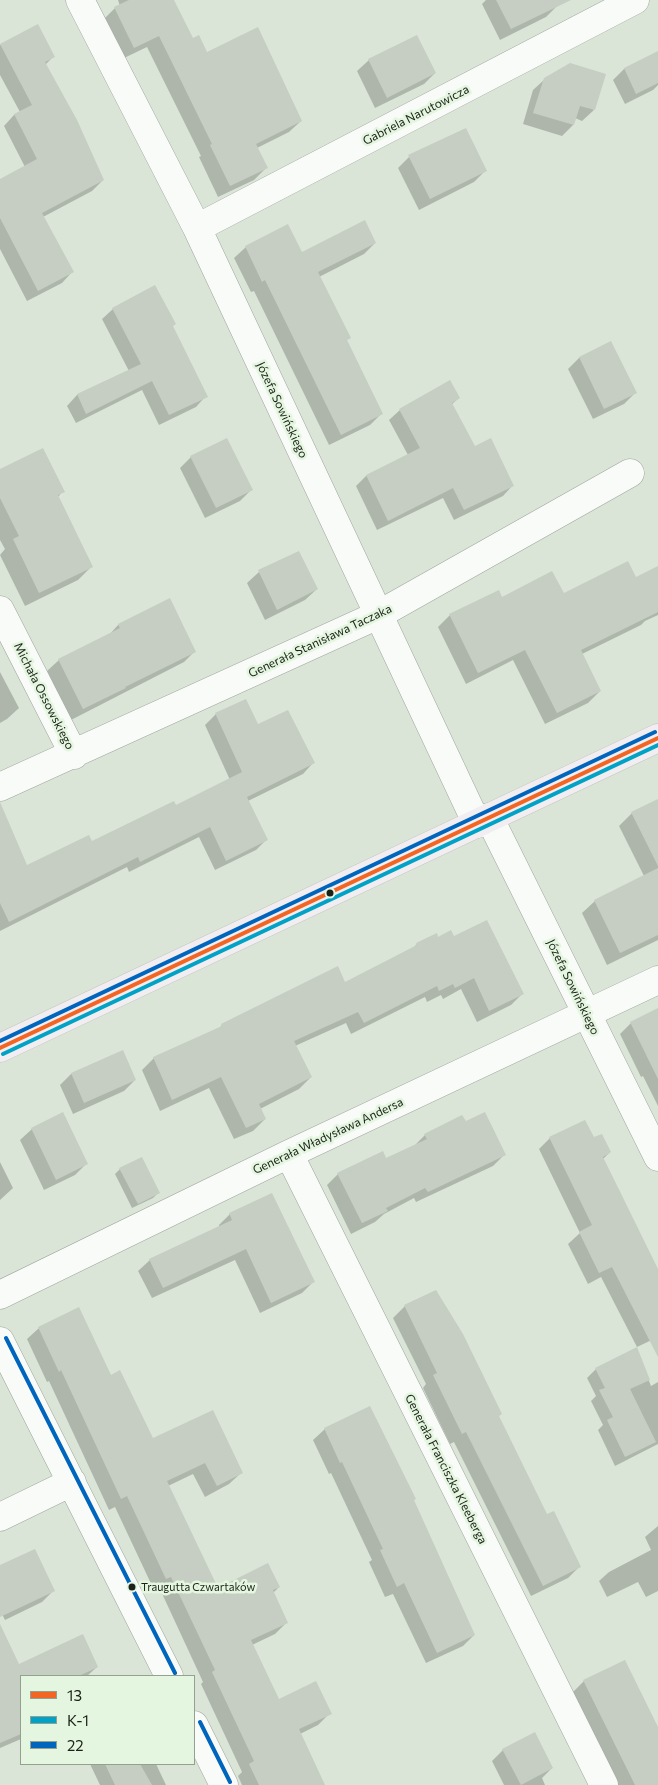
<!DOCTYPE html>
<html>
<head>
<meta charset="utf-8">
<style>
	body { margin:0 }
	#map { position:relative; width:658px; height:1785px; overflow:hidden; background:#dae4d7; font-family:Commissioner,sans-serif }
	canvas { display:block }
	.legend { position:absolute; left:20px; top:1675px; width:175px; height:90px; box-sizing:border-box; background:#e4f6df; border:1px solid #94a190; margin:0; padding:6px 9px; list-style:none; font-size:15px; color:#1b2119 }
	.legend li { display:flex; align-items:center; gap:10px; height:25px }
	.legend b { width:25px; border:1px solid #94a190 }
</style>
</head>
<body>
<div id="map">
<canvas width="658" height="1785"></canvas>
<ul class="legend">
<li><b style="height:6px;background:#f26522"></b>13</li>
<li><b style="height:6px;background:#01a2c5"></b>K-1</li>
<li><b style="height:6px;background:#0065bd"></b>22</li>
</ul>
</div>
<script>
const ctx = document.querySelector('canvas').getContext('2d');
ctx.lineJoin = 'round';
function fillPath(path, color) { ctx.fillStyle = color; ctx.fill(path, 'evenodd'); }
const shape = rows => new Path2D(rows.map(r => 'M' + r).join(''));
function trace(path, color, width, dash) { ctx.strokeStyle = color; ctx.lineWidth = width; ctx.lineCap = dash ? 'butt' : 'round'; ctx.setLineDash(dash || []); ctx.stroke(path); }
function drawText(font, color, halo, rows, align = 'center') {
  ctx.font = font + ' Commissioner,sans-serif'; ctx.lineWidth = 5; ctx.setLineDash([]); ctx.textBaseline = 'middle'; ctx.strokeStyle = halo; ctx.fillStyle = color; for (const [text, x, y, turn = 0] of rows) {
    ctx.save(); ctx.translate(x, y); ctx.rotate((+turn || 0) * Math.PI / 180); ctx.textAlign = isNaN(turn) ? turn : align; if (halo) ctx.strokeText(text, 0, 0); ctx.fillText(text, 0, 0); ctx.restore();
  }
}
const shadow = shape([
	[118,0,173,0,192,39,207,54,301,121,289,132,257,148,266,168,254,180,218,197,199,157,201,156,147,47,122,59,103,20,115,8,120,6],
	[486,0,554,0,557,6,546,17,500,40,482,4],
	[37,25,54,56,45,65,103,180,92,191,43,217,72,272,62,283,27,301,0,249,0,180,25,167,4,126,14,115,20,112,0,75,0,45],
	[652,55,658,67,658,85,653,90,625,104,613,80,624,69],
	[369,60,435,73,424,84,375,108,357,71],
	[545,79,594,110,582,121,575,118,573,125,562,136,523,124,533,90],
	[409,157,485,171,474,182,419,210,398,168],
	[375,243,364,254,319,277,346,341,382,413,370,425,329,445,254,291,251,292,234,258,246,247,302,253],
	[155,287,172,327,206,396,196,407,159,425,142,390,76,423,67,406,77,395,129,371,102,319,113,309],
	[610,342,635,393,624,404,593,419,568,369,579,358],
	[459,398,451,405,475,448,513,485,503,496,454,520,443,498,377,530,356,486,366,476,408,455,389,420,400,410],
	[191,457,251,490,240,501,205,518,180,468],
	[0,470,63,491,58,497,92,566,78,580,25,606,0,555,5,549,0,540],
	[298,552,317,589,305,600,265,620,247,583,259,572],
	[658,568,658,615,645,621,641,625,582,654,600,691,588,703,545,724,513,660,466,684,438,627,450,615,563,595,636,579],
	[170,600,195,651,184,662,71,720,47,671,59,660,109,635,118,625],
	[0,672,19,708,7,719,0,723],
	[216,714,258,726,313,763,303,774,248,801,266,840,256,850,215,870,199,837,129,872,127,867,0,931,0,827,26,867,92,843,175,806,230,780,205,725],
	[658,800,658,940,607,965,582,913,595,901,644,876,619,826,632,813],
	[436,935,438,939,453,938,523,993,511,1005,477,1022,461,989,443,999,441,995,427,1002,425,997,351,1034,346,1023,295,1046,311,1077,299,1089,260,1109,265,1119,253,1131,234,1139,209,1088,160,1111,142,1070,154,1058,218,1030,222,1025,345,984,411,950,417,944],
	[658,1010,658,1106,643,1076,641,1077,620,1034,631,1023],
	[71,1074,135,1080,124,1091,73,1114,60,1085],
	[465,1123,504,1155,493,1166,416,1202,414,1198,384,1214,375,1222,351,1234,327,1185,338,1174,385,1159,414,1146,425,1135],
	[32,1129,86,1164,75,1175,44,1190,20,1140],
	[550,1138,593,1139,610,1152,603,1159,658,1275,658,1337,637,1347,601,1277,588,1284,568,1244,580,1233,539,1149],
	[0,1162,13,1188,0,1200],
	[120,1169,158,1193,153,1198,132,1208,115,1174],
	[230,1214,313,1282,302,1293,260,1313,235,1260,152,1298,138,1271,150,1260,219,1227,219,1225],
	[435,1291,547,1516,580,1566,568,1578,531,1596,454,1442,450,1444,423,1388,426,1384,393,1318,405,1306],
	[39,1328,110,1376,152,1440,241,1473,229,1484,205,1497,193,1474,168,1486,217,1590,279,1587,273,1593,287,1622,275,1634,252,1645,278,1701,330,1713,318,1725,300,1734,324,1785,242,1785,238,1776,242,1772,201,1684,203,1682,159,1587,154,1590,115,1507,109,1510,49,1381,47,1382,27,1339],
	[636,1349,651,1386,658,1382,658,1444,615,1466,598,1430,603,1425,591,1401,596,1396,587,1378,596,1369],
	[325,1429,412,1500,474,1635,463,1646,426,1663,393,1594,385,1597,369,1562,372,1560,331,1473,329,1474,313,1440],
	[658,1526,658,1591,646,1597,638,1582,607,1597,599,1581,609,1572,651,1550,645,1537],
	[0,1567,53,1591,42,1602,5,1620,0,1610],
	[0,1627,18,1666,97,1667,87,1676,21,1676,21,1739,0,1748],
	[584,1681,658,1744,658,1785,618,1785,573,1692],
	[503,1750,552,1768,542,1778,545,1785,504,1785,492,1761],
	[90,1764,156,1764,166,1785,100,1785]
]);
const building = shape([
	[129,0,174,0,193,38,199,35,207,52,258,27,302,121,256,144,268,168,230,186,210,145,212,144,159,36,134,48,114,7],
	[496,0,571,0,511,29],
	[38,24,55,57,45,62,77,120,104,180,42,213,74,272,38,291,0,218,0,179,37,159,14,114,32,105,0,44],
	[417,35,436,73,387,98,368,59],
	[658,51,658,83,636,94,624,68],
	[570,63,606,74,595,110,580,106,574,125,533,113,544,78],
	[466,128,487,171,430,199,408,155],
	[365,220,376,243,318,272,351,338,347,340,383,414,341,435,265,280,262,282,245,246,288,224,302,252],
	[155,285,176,324,173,326,208,397,169,415,152,381,86,414,77,394,141,364,112,308],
	[611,341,637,393,604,409,579,357],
	[450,380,460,398,452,403,475,446,491,438,514,486,464,510,453,488,388,521,366,475,420,448,399,409],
	[227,438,253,490,216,508,190,456],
	[43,448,65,492,58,495,93,567,39,593,13,539,19,536,0,498,0,469],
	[299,551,318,589,277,610,258,570],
	[628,561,636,577,658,566,658,612,581,650,601,691,557,713,525,650,478,673,449,614,499,590,502,597,552,571,564,593],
	[170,598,196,652,125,687,126,688,83,709,58,659,120,628,118,624],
	[246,699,258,724,288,710,315,763,247,797,268,840,226,861,210,827,140,862,138,857,9,922,0,903,0,802,27,865,89,835,92,841,174,801,176,805,242,772,215,713],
	[658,799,658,866,631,812],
	[658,868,658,935,620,953,594,900],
	[487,920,524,994,489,1011,474,978,455,988,453,984,439,991,437,986,364,1023,358,1012,294,1041,312,1077,259,1104,266,1119,246,1128,221,1077,172,1100,153,1057,222,1026,221,1024,338,966,345,982,417,945,416,943,437,933,438,937,451,930,454,936],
	[658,1008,658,1079,630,1022],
	[123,1050,136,1080,84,1103,71,1073],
	[63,1112,88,1164,56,1180,31,1128],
	[485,1112,506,1155,428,1192,425,1188,386,1208,388,1211,362,1223,337,1173,383,1151,386,1158,427,1139,424,1134,462,1115,466,1121],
	[585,1120,594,1137,602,1134,611,1152,603,1157,658,1269,658,1357,612,1267,599,1273,579,1232,592,1225,549,1137],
	[142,1157,160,1193,138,1204,119,1168],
	[272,1193,315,1282,271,1303,246,1249,163,1288,149,1259,232,1220,229,1213],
	[436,1290,463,1334,502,1414,499,1416,547,1514,554,1511,581,1567,543,1586,466,1432,462,1434,433,1375,437,1373,404,1305],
	[79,1307,111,1375,120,1370,153,1438,213,1410,243,1473,217,1486,205,1463,167,1481,218,1588,268,1563,280,1587,273,1590,288,1623,251,1640,279,1699,316,1681,332,1714,299,1729,325,1785,259,1785,249,1764,254,1761,212,1672,215,1670,171,1577,166,1579,127,1496,121,1499,61,1370,59,1372,38,1327],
	[637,1347,650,1380,630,1389,656,1442,625,1457,607,1420,613,1417,599,1390,605,1388,595,1368],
	[370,1406,416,1499,414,1500,475,1635,437,1653,404,1583,397,1587,380,1550,383,1549,342,1462,340,1463,324,1428],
	[35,1549,55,1591,0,1617,0,1565],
	[0,1624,19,1664,83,1634,98,1667,79,1676,21,1676,21,1734,0,1743],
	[625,1660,658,1727,658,1785,635,1785,583,1680],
	[535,1732,553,1768,521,1785,502,1749],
	[105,1764,140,1764,152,1785,115,1785]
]);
const minor = shape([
	[80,0,197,228,477,824],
	[197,228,635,0],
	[0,610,74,755],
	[0,787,378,615,630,473],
	[489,817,658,1157],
	[289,1154,604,1785],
	[0,1295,289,1154,658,980],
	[0,1341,169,1676],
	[0,1517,72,1482],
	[194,1725,224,1785]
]);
const major = shape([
	[0,1048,658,738]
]);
const bus1 = shape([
	[0,1048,658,738]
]);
const bus2 = shape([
	[3,1054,658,745]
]);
const bus3 = shape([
	[0,1041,655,732],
	[6,1338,175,1673],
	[200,1722,230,1782]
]);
const markers = [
	[330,893,4.5,"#1b2119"],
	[132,1587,4.5,"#1b2119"]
];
const busNames = [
	["Traugutta Czwartaków",141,1587]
];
const streetNames = [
	["Gabriela Narutowicza",416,115,-27],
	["Józefa Sowińskiego",282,410,65],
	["Generała Stanisława Taczaka",320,641,-25],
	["Michała Ossowskiego",44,696,63],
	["Józefa Sowińskiego",573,987,64],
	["Generała Władysława Andersa",328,1136,-25],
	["Generała Franciszka Kleeberga",446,1469,63]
];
fillPath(shadow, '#0003');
fillPath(building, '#c6cdc3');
trace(minor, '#a0a79d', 29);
trace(major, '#bbc1ba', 29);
trace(minor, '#f9fbf9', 28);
trace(major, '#f1edf0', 28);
trace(bus1, '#f26522', 4);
trace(bus2, '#01a2c5', 4);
trace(bus3, '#0065bd', 4);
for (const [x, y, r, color] of markers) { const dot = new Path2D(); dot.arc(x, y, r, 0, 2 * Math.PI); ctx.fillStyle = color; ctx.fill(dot); trace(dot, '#e4f6df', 2); }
drawText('11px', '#1b2119', '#e4f6df', busNames, 'left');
drawText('12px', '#1b2119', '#e4f6df', streetNames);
</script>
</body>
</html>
